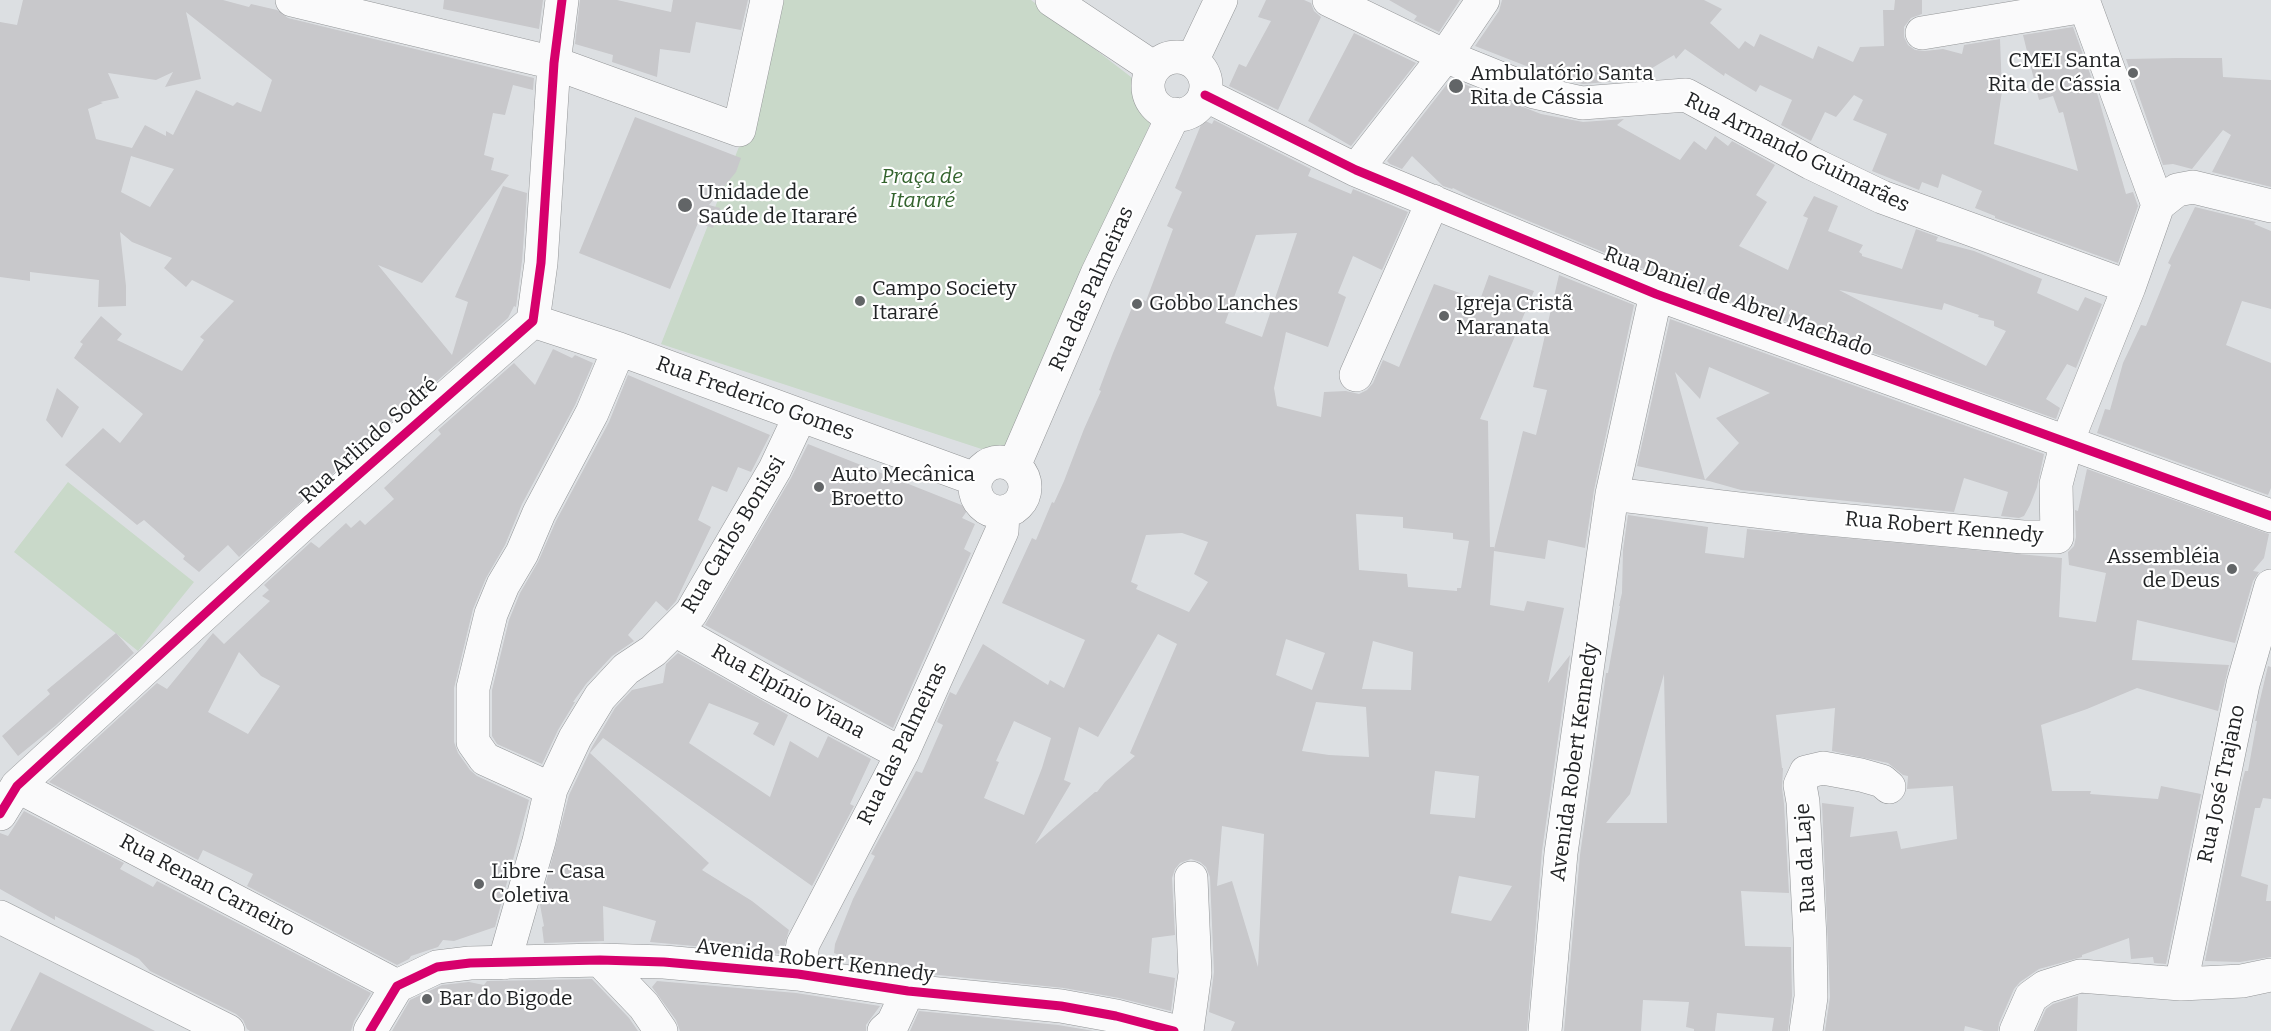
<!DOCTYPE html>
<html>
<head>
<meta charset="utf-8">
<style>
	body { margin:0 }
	canvas { display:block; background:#dcdfe2 }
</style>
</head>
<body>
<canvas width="2271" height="1031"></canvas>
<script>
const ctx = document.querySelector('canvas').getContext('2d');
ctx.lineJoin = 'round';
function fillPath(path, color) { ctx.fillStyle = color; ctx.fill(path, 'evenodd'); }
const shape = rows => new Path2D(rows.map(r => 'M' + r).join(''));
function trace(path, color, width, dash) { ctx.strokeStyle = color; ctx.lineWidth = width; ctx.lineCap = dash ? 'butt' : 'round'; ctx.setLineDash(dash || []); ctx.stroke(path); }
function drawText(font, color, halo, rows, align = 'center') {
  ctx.font = font + ' Bitter,serif'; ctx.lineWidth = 4.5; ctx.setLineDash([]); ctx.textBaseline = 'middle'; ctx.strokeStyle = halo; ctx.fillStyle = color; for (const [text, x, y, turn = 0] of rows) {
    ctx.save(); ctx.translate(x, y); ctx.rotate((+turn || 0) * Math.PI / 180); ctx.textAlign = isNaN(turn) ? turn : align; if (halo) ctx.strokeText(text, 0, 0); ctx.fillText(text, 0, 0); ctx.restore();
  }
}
const green = shape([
	[776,0,1031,0,1131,77,1150,124,1089,273,1009,458,661,344,748,124],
	[68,482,194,582,138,651,14,552]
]);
const building = shape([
	[23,0,223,0,249,7,251,4,277,10,288,18,534,78,533,90,513,85,505,115,493,113,484,155,494,158,491,170,509,175,422,283,378,265,452,355,468,302,455,297,503,186,527,193,522,261,516,307,514,306,508,318,239,557,228,545,199,572,183,559,185,556,144,520,137,525,65,465,103,428,120,443,143,414,74,358,83,344,80,342,101,316,122,334,117,340,182,371,204,340,200,337,234,301,192,280,186,287,164,268,172,258,132,242,120,232,126,286,126,306,98,307,99,280,30,272,30,281,0,277,0,22,17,25],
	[186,12,272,80,261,112,237,102,233,106,196,90,173,135,166,131,166,136,145,125,132,148,96,139,88,109,103,103,100,102,119,98,108,73,156,80,173,72,165,87,201,79],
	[131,156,174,169,150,207,121,192],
	[444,0,543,0,539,29,443,9],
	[580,0,617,0,671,12,673,0,748,0,741,30,696,22,690,53,660,49,657,77,612,62,613,55,575,44],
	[1266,0,1304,0,1311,3,1314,11,1321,17,1278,110,1229,86,1239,64,1246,67,1271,21,1258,17],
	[1389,0,1460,0,1439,32,1414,20,1417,16],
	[1502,0,1704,0,1722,9,1710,23,1739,49,1745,41,1754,47,1760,34,1813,59,1818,46,1853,62,1860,47,1884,46,1883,10,1894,10,1895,0,1922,0,1922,14,1911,18,1904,27,1904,37,1908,45,1915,50,1925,51,1943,49,1962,54,1964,45,2000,39,2002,91,1994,144,2078,171,2063,112,2059,113,2053,96,2039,100,2023,35,2073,27,2097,93,2126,194,2133,192,2138,206,2118,263,1995,218,1995,216,1975,208,1982,191,1942,174,1938,188,1922,182,1919,190,1872,171,1887,134,1853,120,1863,100,1854,95,1836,117,1825,112,1811,141,1781,125,1792,100,1760,85,1756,92,1725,73,1724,76,1685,49,1676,59,1674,55,1632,80,1583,84,1557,78,1475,46,1499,11],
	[1354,33,1416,63,1351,146,1308,121],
	[2177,58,2222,58,2223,77,2271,80,2271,187,2212,172,2231,135,2223,130,2192,169,2173,164,2163,165,2126,59],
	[1451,79,1541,114,1583,122,1624,119,1617,125,1680,160,1694,141,1706,150,1715,136,1728,146,1732,141,1775,165,1756,195,1767,202,1739,246,1788,270,1808,218,1803,216,1814,196,1838,206,1828,231,1863,245,1859,252,1862,254,1862,256,1902,269,1916,229,1938,237,1936,241,1974,251,2042,279,2037,293,2078,311,2085,297,2102,304,2076,368,2067,364,2046,399,2060,408,2056,419,1663,277,1471,197,1453,188,1452,189,1443,186,1412,156,1402,169,1390,164,1387,161],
	[1839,290,1942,310,1944,303,1979,315,1978,317,1994,321,1994,326,2006,331,1986,366],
	[635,117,741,158,736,172,709,205,720,208,713,228,698,223,670,289,579,253],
	[1203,120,1212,124,1214,120,1311,169,1308,176,1351,194,1353,189,1408,212,1382,270,1353,256,1338,293,1346,297,1328,347,1286,332,1274,388,1277,406,1321,417,1324,392,1346,391,1359,394,1367,390,1373,383,1383,360,1399,367,1434,284,1480,300,1489,275,1534,291,1480,419,1488,421,1490,547,1494,547,1494,549,1523,431,1536,435,1547,390,1533,387,1559,275,1634,305,1594,490,1585,548,1548,540,1545,559,1494,551,1490,605,1524,611,1527,601,1564,608,1548,683,1570,655,1542,851,1527,1031,1231,1031,1235,1022,1209,1012,1214,972,1210,877,1206,867,1200,862,1191,859,1180,863,1175,869,1172,878,1175,935,1152,938,1149,973,1175,978,1171,1011,1119,998,1064,988,910,972,867,966,834,953,835,944,853,899,875,856,871,854,916,771,922,773,943,725,937,722,950,692,956,695,983,644,1048,685,1050,680,1064,688,1085,640,1002,603,1032,538,1036,540,1052,502,1054,503,1064,481,1084,429,1101,391,1099,390,1113,353,1136,298,1146,301,1173,229,1167,226,1182,192,1175,188],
	[1297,233,1262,337,1225,323,1256,235],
	[1356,514,1403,517,1403,528,1453,533,1453,539,1469,541,1461,588,1457,588,1457,591,1408,587,1407,574,1359,570],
	[1182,533,1208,542,1194,574,1208,582,1189,612,1136,589,1138,585,1131,582,1146,535],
	[1158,634,1177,644,1130,753,1135,756,1105,782,1097,792,1095,792,1035,844,1071,783,1064,780,1079,727,1098,737],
	[1286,639,1325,653,1312,690,1276,675],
	[1373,641,1413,652,1411,690,1362,689],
	[1316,702,1366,707,1369,757,1329,755,1302,751],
	[1014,721,1051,738,1042,768,1024,815,984,798,999,762,996,761],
	[1435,771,1479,776,1475,818,1430,814],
	[1222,826,1264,834,1258,967,1232,881,1217,886],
	[1459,876,1512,886,1491,921,1451,913],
	[2195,207,2256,222,2254,224,2271,231,2271,309,2242,301,2226,345,2271,363,2271,488,2268,495,2097,433,2105,409,2110,410,2123,363,2141,325,2146,326,2171,265,2168,263],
	[1670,319,2044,454,2037,487,2030,505,2024,516,2019,518,2001,516,2008,492,1964,478,1954,512,1741,490,1709,481,1637,466],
	[1709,367,1770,393,1716,418,1739,443,1705,480,1675,372,1700,399],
	[553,349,572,358,575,355,593,363,575,405,522,504,505,545,486,578,473,609,454,688,454,742,458,753,470,770,477,776,529,800,495,927,454,941,443,940,438,947,411,956,409,959,397,965,247,886,253,874,203,850,198,860,49,782,157,683,167,689,213,633,224,644,270,601,262,596,269,590,264,585,311,542,319,548,346,523,351,528,360,520,365,525,394,499,384,488,441,434,438,430,514,363,535,385],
	[239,652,261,676,280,686,248,734,208,712],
	[628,375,770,435,751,472,738,467,727,492,712,486,698,520,711,527,676,601,667,611,656,601,628,635,634,641,612,656,586,684,573,702,575,702,558,730,542,764,497,744,492,736,492,690,509,620,520,593,538,562,556,521,609,422],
	[57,388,79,407,62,438,46,420],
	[808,444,969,508,962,518,975,524,964,549,971,553,893,728,705,625,791,478],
	[2087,469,2269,534,2264,558,2253,571,2259,572,2253,581,2235,643,2137,620,2132,660,2229,665,2218,711,2137,688,2087,709,2041,725,2052,791,2091,791,2090,794,2158,799,2161,786,2201,794,2166,964,2154,963,2153,957,2131,959,2129,938,2082,955,2082,957,2039,969,2020,982,2014,989,1999,1023,1998,1031,1984,1031,1965,1026,1964,1031,1825,1031,1830,997,1822,803,1854,807,1850,837,1897,831,1901,849,1957,839,1953,786,1907,789,1908,776,1903,775,1888,763,1832,751,1835,708,1776,715,1782,768,1783,768,1782,788,1784,804,1789,893,1741,891,1745,946,1791,947,1792,996,1788,1031,1772,1031,1774,1018,1717,1013,1715,1031,1694,1031,1694,1029,1686,1027,1689,1002,1643,1000,1641,1031,1564,1031,1580,855,1606,673,1608,673,1620,606,1619,606,1622,593,1623,550,1628,515,1708,527,1705,553,1744,558,1747,529,2062,558,2059,617,2096,622,2106,573,2069,565,2068,552,2074,546,2076,537,2075,510,2078,511],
	[1664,674,1667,823,1606,823,1630,794],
	[116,633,134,653,55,726,18,756,2,736,50,694,47,690],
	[678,653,788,715,774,746,753,734,759,723,709,703,689,743,770,797,790,741,818,758,828,736,871,759,850,804,854,806,812,886,603,738,590,753,709,863,702,870,752,901,789,930,782,954,650,942,656,921,603,906,604,941,544,943,542,927,544,926,540,905,569,795,592,747,615,708,632,690,663,683,666,664],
	[2268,666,2271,667,2271,799,2263,798,2260,808,2255,808,2241,876,2268,885,2266,901,2271,901,2271,957,2240,962,2205,961,2242,782,2245,771,2248,771,2257,721,2255,721],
	[24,811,124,863,120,869,153,887,157,881,371,993,354,1021,351,1031,250,1031,247,1029,243,1020,236,1014,150,971,139,959,55,916,55,920,0,889,0,833,8,836],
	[40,972,77,991,155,1031,10,1031],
	[592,979,629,1018,638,1031,392,1031,410,1000,442,985,469,982,484,985,487,981],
	[657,981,796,993,880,1006,866,1025,866,1031,680,1031,676,1020,652,987],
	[2078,996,2077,1031,2036,1031,2046,1009,2053,1004],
	[919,1011,1058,1025,1094,1031,910,1031]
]);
const minor = shape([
	[292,0,554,63,739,130,767,0],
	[1052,0,1154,68],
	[1329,0,1445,56,1534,92,1582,103,1686,95,1811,163,1882,197,2129,287],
	[2083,0,2158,205],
	[1922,33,2085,6],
	'1148 86a29 29 0 1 1 58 0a29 29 0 1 1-58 0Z',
	[1192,61,1221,0],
	[1205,95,1356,170,1656,294,2271,516],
	[1356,170,1445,56,1483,0],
	[533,321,619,349,975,479],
	[1356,375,1433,201],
	'975 487a25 25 0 1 1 50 0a25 25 0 1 1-50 0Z',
	[1014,466,1097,274,1174,114],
	[1612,494,1806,517,2023,537,2057,537,2056,484,2067,442,2129,287,2158,205,2177,190,2193,187,2271,206],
	[675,630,768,683,902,754],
	[17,786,397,986],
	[551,789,485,759,473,742,473,688,491,614,503,585,522,553,539,513,592,413,619,349],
	[0,814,17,786,306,521,533,321,541,263,554,63,562,0],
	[0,917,228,1031],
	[600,960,644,1006,661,1031],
	[504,963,539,841,551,789,575,738,600,697,626,669,653,651,691,613,775,469,800,416],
	[798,974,803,944,902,754,1002,531,1003,513],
	[2181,984,2243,684,2271,586],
	[370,1031,397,986,437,967,470,963,600,960,664,962,798,974,908,991,1061,1006,1116,1016,1174,1031],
	[884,1031,893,1023,908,991],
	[1187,1031,1195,973,1191,878],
	[1545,1031,1561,853,1612,494,1656,294],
	[1806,1031,1811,997,1810,938,1803,802,1800,785,1806,772,1823,768,1861,775,1882,781,1889,787],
	[2016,1031,2031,997,2045,987,2080,976,2181,984,2242,981,2271,975]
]);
const cycleway = shape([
	[1205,95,1356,170,1656,294,2271,516],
	[0,814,17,786,306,521,533,321,541,263,554,63,562,0],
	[370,1031,397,986,437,967,470,963,600,960,664,962,798,974,908,991,1061,1006,1116,1016,1174,1031]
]);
const markers = [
	[2133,73,6,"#626567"],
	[1456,86,8,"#626567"],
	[685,205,8,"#626567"],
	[860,301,6,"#626567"],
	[1137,304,6,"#626567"],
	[1444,316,6,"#626567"],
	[819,487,6,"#626567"],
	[2232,569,6,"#626567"],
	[479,884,6,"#626567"],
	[427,999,6,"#626567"]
];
const poiNames = [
	["CMEI Santa",2121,61,"right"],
	["Rita de Cássia",2121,85,"right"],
	["Ambulatório Santa",1470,74],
	["Rita de Cássia",1470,98],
	["Unidade de",698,193],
	["Saúde de Itararé",698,217],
	["Campo Society",872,289],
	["Itararé",872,313],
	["Gobbo Lanches",1149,304],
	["Igreja Cristã",1456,304],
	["Maranata",1456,328],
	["Auto Mecânica",831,475],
	["Broetto",831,499],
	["Assembléia",2220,557,"right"],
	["de Deus",2220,581,"right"],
	["Libre - Casa",491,872],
	["Coletiva",491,896],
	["Bar do Bigode",439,999]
];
const streetNames = [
	["Rua Armando Guimarães",1797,153,26],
	["Rua das Palmeiras",1092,289,-66],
	["Rua Daniel de Abrel Machado",1738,302,20],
	["Rua Frederico Gomes",755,399,20],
	["Rua Arlindo Sodré",369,441,-42],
	["Rua Robert Kennedy",1944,528,5],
	["Rua Carlos Bonissi",734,535,-59],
	["Rua Elpínio Viana",788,692,29],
	["Rua das Palmeiras",903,744,-64],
	["Avenida Robert Kennedy",1575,762,-82],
	["Rua José Trajano",2222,784,-78],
	["Rua da Laje",1806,858,-93],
	["Rua Renan Carneiro",207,886,28],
	["Avenida Robert Kennedy",815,961,7]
];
const parkNames = [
	["Praça de",922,177],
	["Itararé",922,201]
];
fillPath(green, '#c9d9c9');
fillPath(building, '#c8c8cb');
trace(minor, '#949698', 34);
trace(minor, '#fafafb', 33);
trace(cycleway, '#d6006c', 9);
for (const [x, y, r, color] of markers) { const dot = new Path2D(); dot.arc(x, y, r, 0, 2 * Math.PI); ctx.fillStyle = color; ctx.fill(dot); trace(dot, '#fff', 2); }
drawText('21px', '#212325', '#fff', poiNames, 'left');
drawText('21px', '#212325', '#fff', streetNames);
drawText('italic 21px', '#33632d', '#fff', parkNames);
</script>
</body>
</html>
